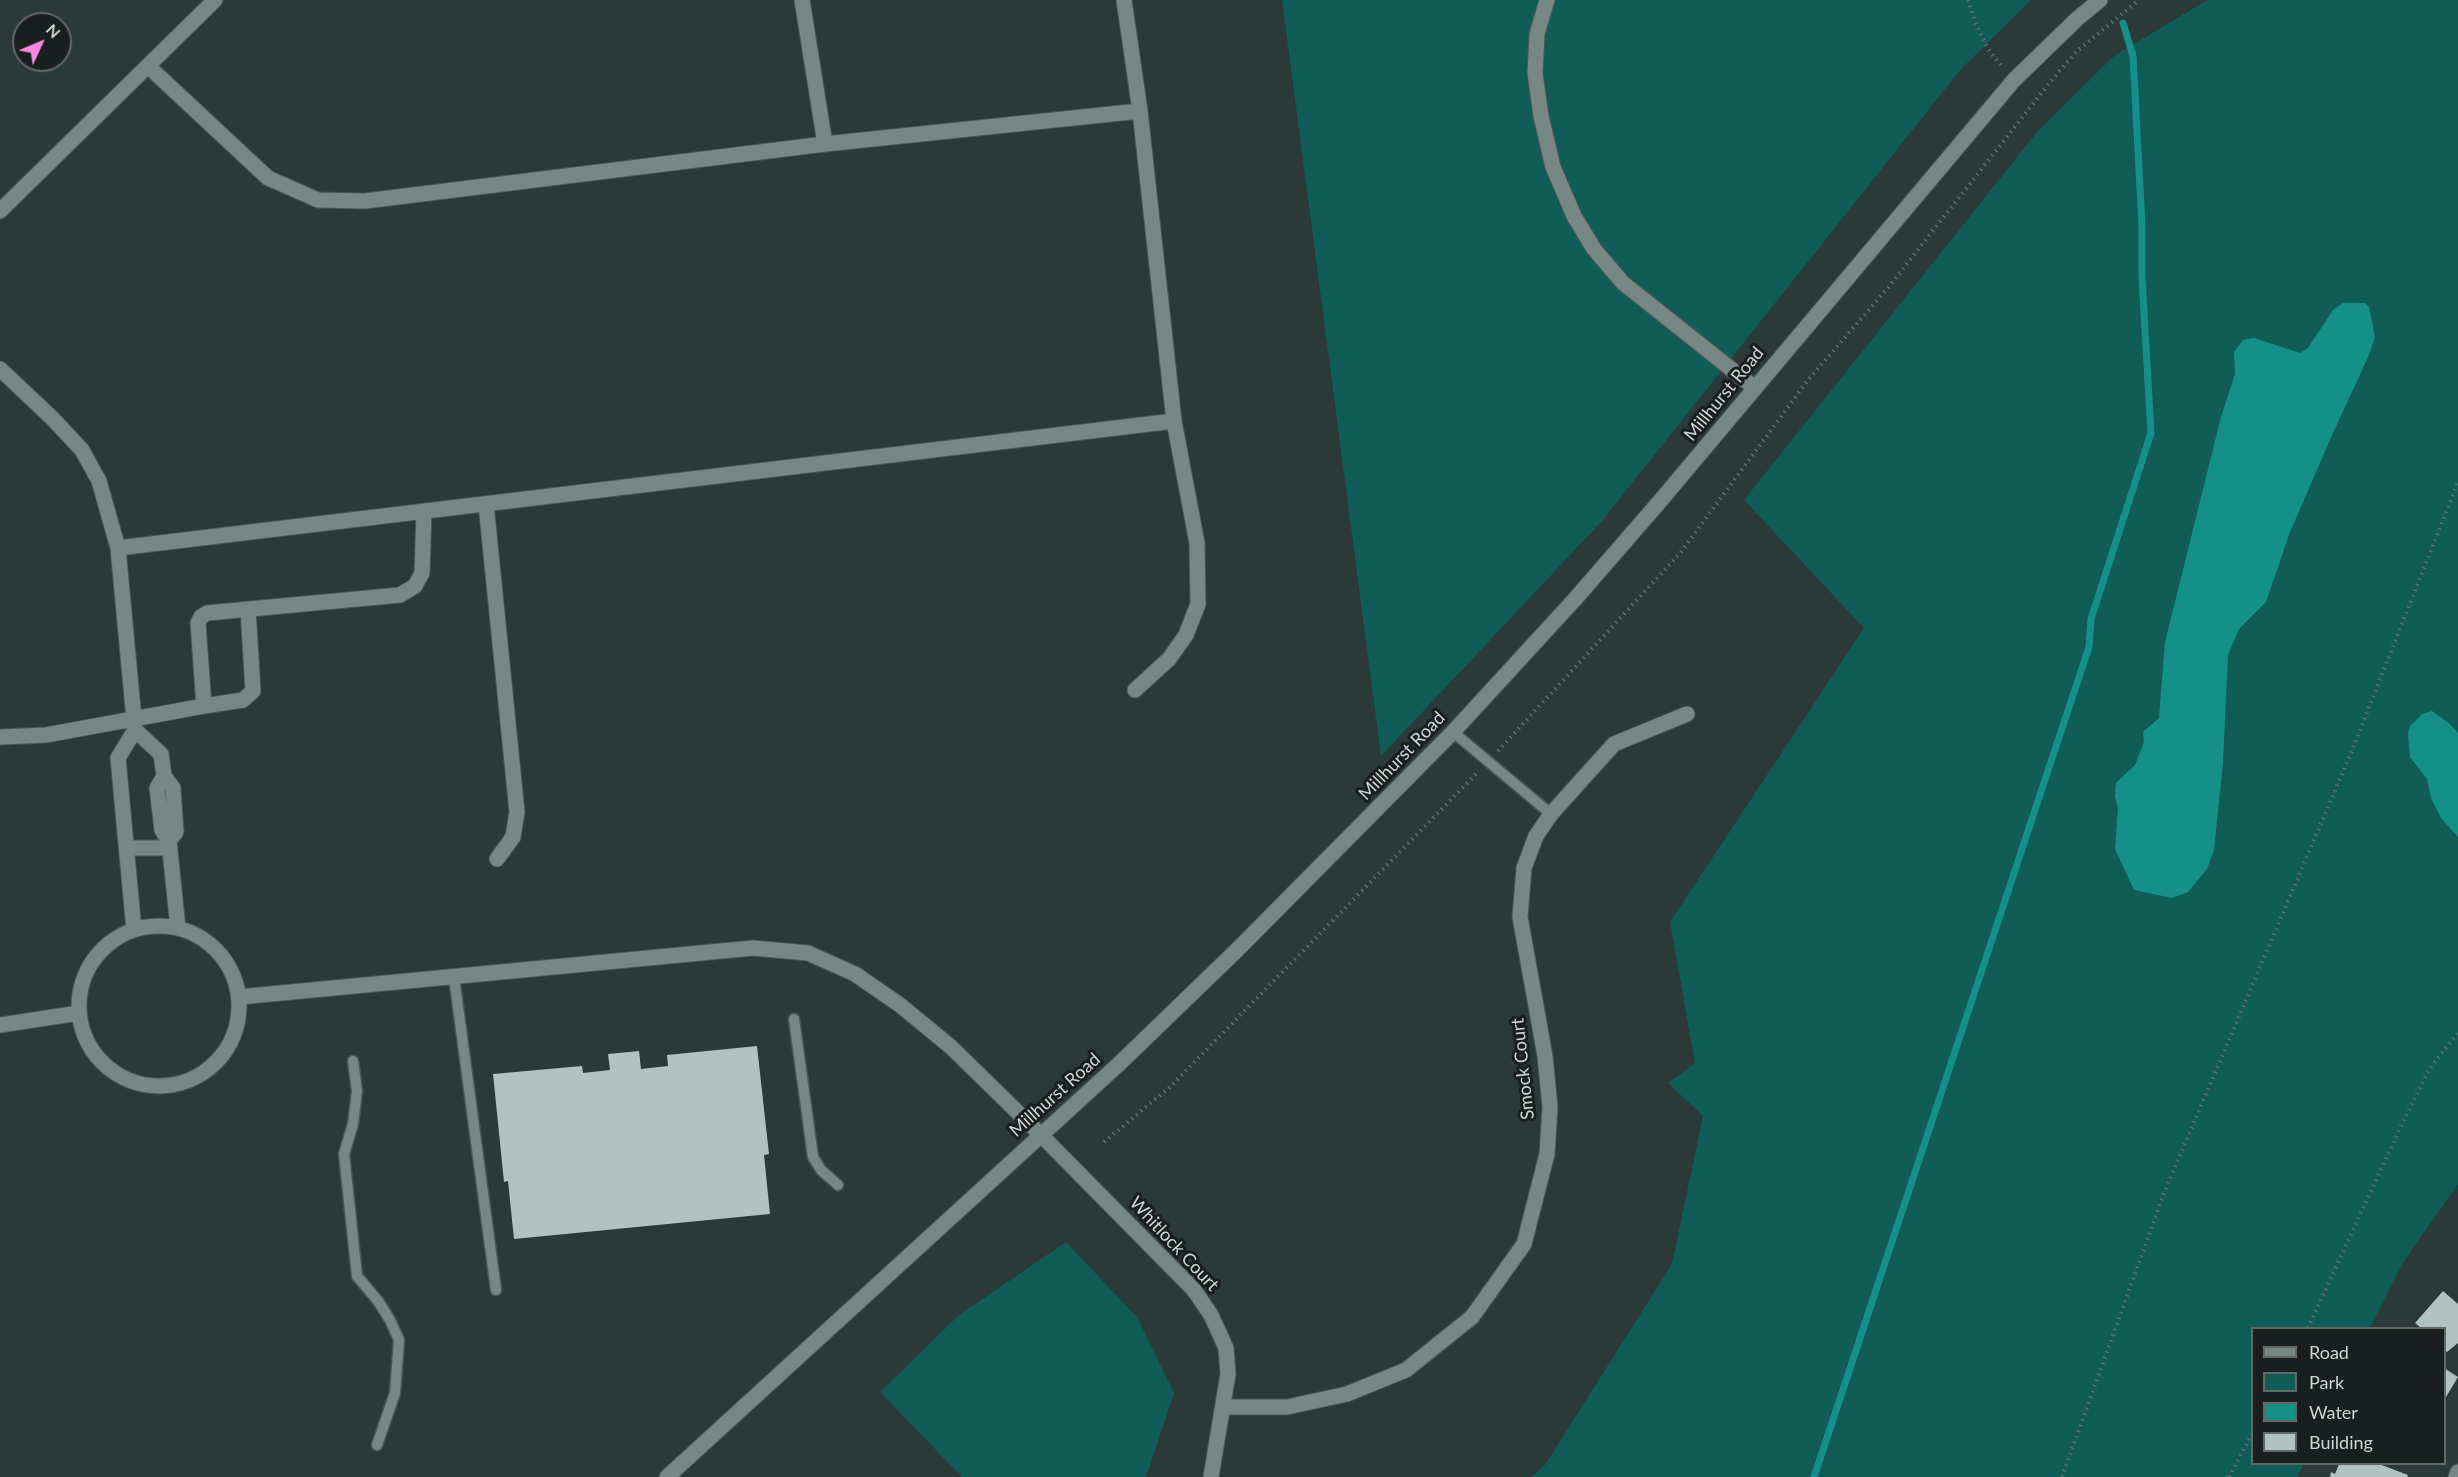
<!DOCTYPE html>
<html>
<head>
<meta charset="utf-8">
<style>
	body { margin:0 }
	#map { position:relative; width:2458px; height:1477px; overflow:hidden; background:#2b3938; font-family:Lato,sans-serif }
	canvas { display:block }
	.legend { position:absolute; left:2251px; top:1327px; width:195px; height:138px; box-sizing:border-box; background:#191f1e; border:2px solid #616866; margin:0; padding:8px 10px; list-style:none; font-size:18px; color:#ccd5d3 }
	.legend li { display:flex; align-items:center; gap:12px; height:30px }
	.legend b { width:30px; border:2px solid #616866 }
	.north { position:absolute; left:12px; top:12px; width:60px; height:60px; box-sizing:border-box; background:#191f1e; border:2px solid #616866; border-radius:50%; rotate:46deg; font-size:16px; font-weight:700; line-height:24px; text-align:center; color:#ccd5d3 }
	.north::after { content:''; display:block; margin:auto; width:21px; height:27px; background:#fd86e2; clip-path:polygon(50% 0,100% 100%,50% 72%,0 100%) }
</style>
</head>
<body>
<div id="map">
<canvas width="2458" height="1477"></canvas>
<ul class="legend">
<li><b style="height:8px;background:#778784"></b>Road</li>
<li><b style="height:16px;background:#0f5d56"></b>Park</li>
<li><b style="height:16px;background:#159086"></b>Water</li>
<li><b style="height:16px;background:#b1c3c0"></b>Building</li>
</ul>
<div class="north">N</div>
</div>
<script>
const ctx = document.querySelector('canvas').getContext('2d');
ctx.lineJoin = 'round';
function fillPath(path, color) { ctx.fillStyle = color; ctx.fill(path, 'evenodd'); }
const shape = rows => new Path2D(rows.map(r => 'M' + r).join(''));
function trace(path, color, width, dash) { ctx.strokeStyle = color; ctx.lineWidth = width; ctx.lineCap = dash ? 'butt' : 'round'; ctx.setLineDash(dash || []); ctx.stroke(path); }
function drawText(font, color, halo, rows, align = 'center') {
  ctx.font = font + ' Lato,sans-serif'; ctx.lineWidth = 6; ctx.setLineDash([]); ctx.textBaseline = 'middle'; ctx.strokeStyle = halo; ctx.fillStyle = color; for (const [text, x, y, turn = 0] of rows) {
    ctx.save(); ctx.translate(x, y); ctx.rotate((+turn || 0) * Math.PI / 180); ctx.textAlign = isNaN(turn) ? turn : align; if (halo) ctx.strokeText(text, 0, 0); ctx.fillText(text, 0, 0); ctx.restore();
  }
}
const green = shape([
	[1282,0,2031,0,1961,69,1602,521,1381,756],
	[2207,0,2458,0,2458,1184,2402,1264,2370,1328,2252,1328,2252,1464,2304,1464,2297,1477,1532,1477,1545,1465,1672,1264,1703,1116,1668,1083,1695,1063,1670,922,1864,628,1744,500,2037,132,2114,56],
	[1066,1242,1137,1317,1174,1393,1146,1477,962,1477,880,1392,959,1315]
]);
const water = shape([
	[2343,303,2365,303,2369,307,2375,337,2369,355,2333,433,2290,532,2266,602,2239,629,2228,655,2223,763,2214,850,2207,869,2188,892,2172,898,2134,890,2115,849,2118,807,2115,797,2116,783,2135,765,2144,742,2143,732,2159,718,2165,642,2221,417,2235,374,2234,352,2243,340,2254,338,2300,353,2308,348,2333,310],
	[2432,711,2450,724,2458,733,2458,837,2441,818,2431,798,2427,779,2410,757,2408,733,2410,726,2422,714]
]);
const stream = shape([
	[1814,1477,2089,647,2091,619,2151,433,2142,278,2142,225,2133,56,2123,23]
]);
const building = shape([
	[757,1046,769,1154,764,1155,770,1214,514,1239,508,1181,504,1182,493,1074,582,1066,583,1073,610,1070,608,1054,639,1051,641,1069,668,1066,667,1055],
	[2443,1291,2458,1304,2458,1343,2447,1352,2444,1349,2444,1328,2421,1328,2415,1323],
	[2444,1368,2458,1377,2446,1397,2444,1396],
	[2339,1464,2379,1464,2408,1475,2407,1477,2330,1477,2331,1472,2335,1474]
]);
const path = shape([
	[1968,0,1976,24,1988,49,2003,68],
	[1498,751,1681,552,1808,380,1887,289,2051,81,2076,52,2139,0],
	[1104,1142,1170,1087,1479,771],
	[2308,1328,2400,1128,2430,1068,2458,1033],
	[2062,1477,2164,1193,2351,753,2458,482],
	[2229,1477,2252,1434]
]);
const service = shape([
	[1453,732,1551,814],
	[454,977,496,1290],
	[794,1019,813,1157,821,1170,838,1185],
	[353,1061,357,1091,353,1124,344,1154,357,1276,378,1301,390,1320,399,1340,395,1393,377,1445]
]);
const minor = shape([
	[802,0,825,144],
	[1547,0,1537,34,1535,73,1541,116,1553,167,1574,216,1594,249,1623,283,1755,388],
	[149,67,268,178,318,200,365,201,825,144,1140,111],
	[0,211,215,0],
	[0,369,52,418,82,450,99,481,118,548,135,730,118,758,134,930],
	[486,504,517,812,513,837,497,859],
	[118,548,1174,421,1140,111,1124,0],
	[1135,690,1169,659,1186,635,1198,604,1197,543,1174,421],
	[204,706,243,700,253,691,248,609],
	[135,730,161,754,164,776,173,788,176,832,169,841,178,928],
	[0,737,46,735,204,706,198,623,201,617,207,613,400,595,415,586,422,573,424,512],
	[164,776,157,788,162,830,169,841],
	[127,848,170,848],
	'79 1006a80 80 0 1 1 160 0a80 80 0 1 1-160 0Z',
	[239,997,753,948,808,953,855,974,900,1005,951,1047,1040,1134,1194,1290,1211,1315,1226,1348,1228,1374,1211,1477],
	[0,1025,79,1013],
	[1223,1407,1287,1407,1347,1394,1406,1370,1472,1317,1524,1244,1547,1154,1550,1107,1545,1056,1520,917,1524,868,1536,836,1551,814,1614,744,1687,714],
	[2456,1477,2458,1472]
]);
const tertiary = shape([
	[667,1477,1120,1063,1238,949,1453,732,1576,598,1661,500,2014,80,2078,18,2100,0]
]);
const streetNames = [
	["Millhurst Road",1724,394,-51],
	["Millhurst Road",1402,756,-46],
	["Smock Court",1523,1069,-96],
	["Millhurst Road",1055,1095,-42],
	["Whitlock Court",1174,1244,47]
];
fillPath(green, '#0f5d56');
fillPath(water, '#159086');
trace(stream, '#159086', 7);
fillPath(building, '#b1c3c0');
trace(service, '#4a5755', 13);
trace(minor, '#4a5755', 17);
trace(tertiary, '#4a5755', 17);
trace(path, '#636f6e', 4, [1.5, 4.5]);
trace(service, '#778784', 10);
trace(minor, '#778784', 15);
trace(tertiary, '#778784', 15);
drawText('18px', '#ccd5d3', '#191f1e', streetNames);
</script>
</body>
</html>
